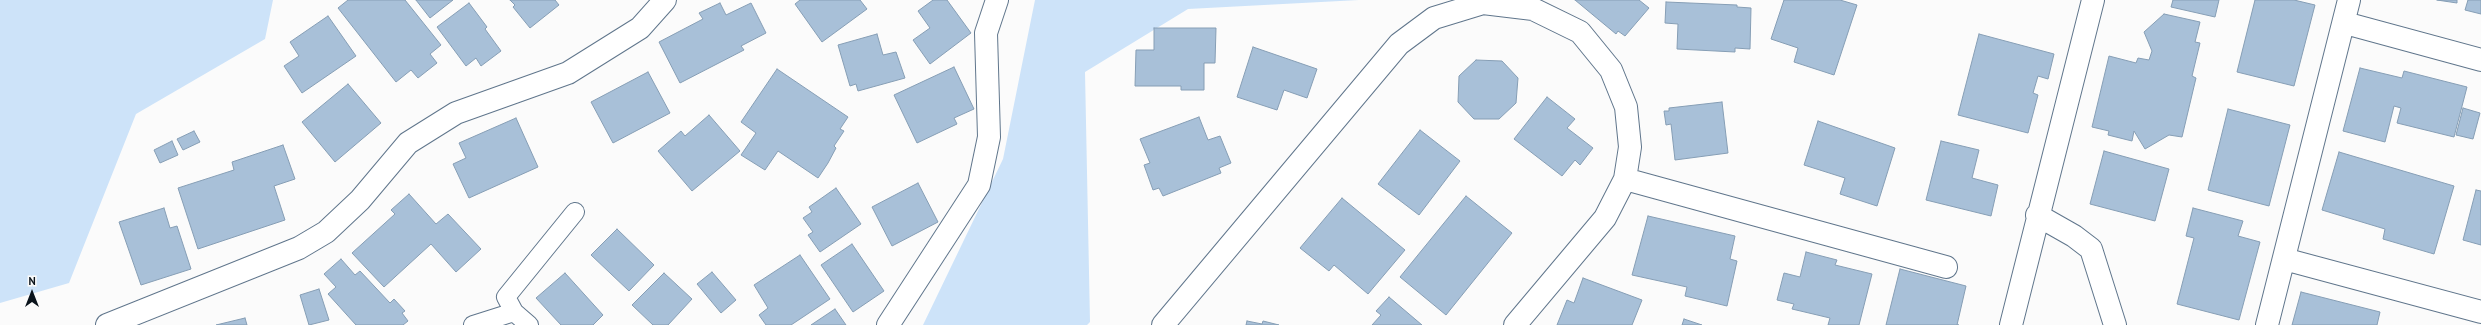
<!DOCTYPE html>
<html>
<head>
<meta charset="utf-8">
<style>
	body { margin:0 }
	#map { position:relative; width:2481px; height:325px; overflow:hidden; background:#fbfbfb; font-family:"PT Sans",sans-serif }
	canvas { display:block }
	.north { position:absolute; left:12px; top:273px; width:40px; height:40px; -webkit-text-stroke:3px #fbfbfb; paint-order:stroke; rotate:0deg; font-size:11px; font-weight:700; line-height:16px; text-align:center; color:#0a131b }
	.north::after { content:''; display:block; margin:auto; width:14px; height:18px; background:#0a131b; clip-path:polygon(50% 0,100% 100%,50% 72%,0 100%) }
</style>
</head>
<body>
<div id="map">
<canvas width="2481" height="325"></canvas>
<div class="north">N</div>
</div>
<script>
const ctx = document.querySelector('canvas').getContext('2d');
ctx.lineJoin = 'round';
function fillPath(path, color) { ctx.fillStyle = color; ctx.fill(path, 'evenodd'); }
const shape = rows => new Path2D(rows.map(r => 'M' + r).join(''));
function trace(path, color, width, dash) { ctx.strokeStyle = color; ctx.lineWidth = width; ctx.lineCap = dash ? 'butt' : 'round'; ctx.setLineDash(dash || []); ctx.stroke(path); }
const green = shape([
	[0,0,273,0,265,39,136,114,69,283,0,303],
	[1035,0,1359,0,1188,9,1085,72,1090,322,1087,325,923,325,1003,159]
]);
const building = shape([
	[348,0,405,0,441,45,430,54,437,63,418,78,411,70,396,82,338,8,348,0],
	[416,0,453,0,430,18,416,0],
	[510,0,555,0,559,5,530,28,513,7,515,5,510,0],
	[800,0,860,0,867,9,822,42,795,4,800,0],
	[933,0,947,0,971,33,930,64,913,40,930,28,918,11,933,0],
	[1575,0,1639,0,1649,8,1625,36,1618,31,1616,34,1575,0],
	[1784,0,1840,0,1857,5,1834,75,1794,62,1798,48,1771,39,1784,0],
	[2173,0,2219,0,2215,17,2171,7,2173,0],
	[2255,0,2294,0,2315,5,2294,86,2237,72,2255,0],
	[2437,0,2457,0,2457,3,2437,0],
	[2468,0,2481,0,2481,14,2465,10,2468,0],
	[1666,2,1737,5,1737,7,1751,8,1750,49,1735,48,1735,52,1677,49,1678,24,1665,23,1666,2],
	[469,3,487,27,485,29,501,51,481,66,476,58,466,66,437,27,469,3],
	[720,3,726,15,751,3,766,33,741,46,744,50,680,83,659,42,703,19,699,13,720,3],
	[2164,14,2200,22,2195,42,2200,43,2192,76,2196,78,2182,137,2169,135,2145,149,2134,131,2132,141,2108,135,2109,131,2092,127,2109,56,2136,63,2138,58,2149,60,2152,51,2144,32,2164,14],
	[328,16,356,56,302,93,284,66,299,56,290,42,328,16],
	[1154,28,1216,28,1215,63,1204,63,1204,90,1181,90,1181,86,1135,86,1136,50,1154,50,1154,28],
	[877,34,883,55,896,52,905,78,858,91,856,84,850,86,838,45,877,34],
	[1979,34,2054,54,2048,79,2038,76,2033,93,2038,95,2028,133,1958,115,1979,34],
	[1253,47,1317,69,1307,98,1284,90,1277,110,1237,97,1253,47],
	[1476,60,1502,61,1518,78,1516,103,1499,119,1474,119,1458,102,1459,76,1476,60],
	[954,67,974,109,954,118,957,124,917,143,894,95,954,67],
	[2360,68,2402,78,2404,71,2467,87,2454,137,2397,123,2401,108,2394,106,2385,142,2343,131,2360,68],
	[777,69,848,117,840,129,844,131,834,146,836,148,828,163,818,178,778,151,765,170,741,155,756,133,741,122,777,69],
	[648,72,670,113,613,143,591,102,648,72],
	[348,84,381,123,335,162,302,122,348,84],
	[1547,97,1575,119,1567,128,1593,148,1580,165,1575,160,1562,176,1514,139,1547,97],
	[1722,102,1728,153,1675,160,1671,124,1666,125,1664,111,1669,111,1669,108,1722,102],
	[2463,108,2480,113,2473,139,2456,135,2463,108],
	[2228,109,2290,125,2269,206,2208,190,2228,109],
	[709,115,740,151,692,191,658,151,681,131,685,136,709,115],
	[1199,117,1208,140,1220,136,1231,163,1219,168,1221,173,1163,196,1159,188,1153,190,1144,165,1150,163,1140,139,1199,117],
	[516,118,538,167,469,198,453,164,466,158,459,143,516,118],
	[1818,121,1895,148,1877,206,1840,194,1845,178,1804,165,1818,121],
	[1420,130,1460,161,1419,215,1378,184,1420,130],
	[194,131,200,142,183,150,177,139,194,131],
	[172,141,178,155,160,163,154,150,172,141],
	[1941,141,1979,150,1972,178,1998,185,1991,216,1926,200,1941,141],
	[283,145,295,179,274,186,285,220,198,249,178,188,234,170,232,162,283,145],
	[2104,151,2169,169,2155,221,2090,204,2104,151],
	[2339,152,2454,186,2434,254,2383,239,2385,229,2322,210,2339,152],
	[918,183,938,222,892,246,872,207,918,183],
	[836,188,861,224,820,252,808,235,813,232,803,218,812,212,809,207,836,188],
	[2476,190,2481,191,2481,245,2463,240,2476,190],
	[409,194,436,224,448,214,481,249,456,272,431,244,384,287,352,253,395,214,391,210,409,194],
	[1466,196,1512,233,1446,315,1400,277,1466,196],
	[1342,198,1405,250,1368,294,1334,265,1329,271,1300,248,1342,198],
	[164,208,170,228,177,226,191,269,141,285,119,222,164,208],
	[2193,208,2243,221,2238,236,2260,242,2239,320,2177,304,2194,238,2186,236,2193,208],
	[1648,216,1735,236,1730,259,1737,261,1727,306,1685,296,1687,287,1632,275,1648,216],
	[617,229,654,265,629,291,591,255,617,229],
	[852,244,884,291,853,312,821,265,852,244],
	[1806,252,1837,260,1835,265,1872,274,1859,325,1828,325,1830,318,1792,309,1794,304,1777,300,1784,273,1800,277,1806,252],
	[800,255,830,299,791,325,766,325,759,315,768,308,754,285,800,255],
	[341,259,355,275,360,271,390,303,394,299,405,311,402,313,408,321,403,325,356,325,328,294,336,287,324,274,341,259],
	[1900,269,1966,286,1957,325,1959,325,1886,325,1900,269],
	[712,272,736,300,721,313,697,284,712,272],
	[565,273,603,315,593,325,561,325,536,298,565,273],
	[664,273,692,299,668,325,653,325,632,305,664,273],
	[1583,278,1642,300,1632,325,1557,325,1567,300,1574,303,1583,278],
	[319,289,329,320,309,325,300,295,319,289],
	[2301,292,2380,312,2377,325,2292,325,2301,292],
	[1389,297,1422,325,1372,325,1381,315,1376,311,1389,297],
	[835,309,846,325,811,325,835,309],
	[245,318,247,325,216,325,245,318],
	[1684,319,1702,325,1682,325,1684,319],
	[1247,321,1262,324,1263,321,1279,325,1246,325,1247,321]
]);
const lane = shape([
	[473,325,514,312],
	[529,325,514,312,506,297,575,212]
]);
const street = shape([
	[2345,23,2481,60],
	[1625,179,1946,267],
	[2037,215,2074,236,2091,249,2115,325],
	[2284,259,2481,312],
	[107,325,299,248,326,232,360,200,408,143,456,113,568,73,640,28,665,0],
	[888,325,979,185,989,137,986,33,997,0],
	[1163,325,1399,44,1434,18,1483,3,1533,9,1580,32,1611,70,1626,107,1630,147,1625,179,1605,218,1515,325],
	[2011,325,2093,0],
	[2267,325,2349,0]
]);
fillPath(green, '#cde3f9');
fillPath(building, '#a8c0d8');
trace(building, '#869eb5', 1);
trace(lane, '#60768c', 20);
trace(street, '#60768c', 24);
trace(lane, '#fff', 18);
trace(street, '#fff', 22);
</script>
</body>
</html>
